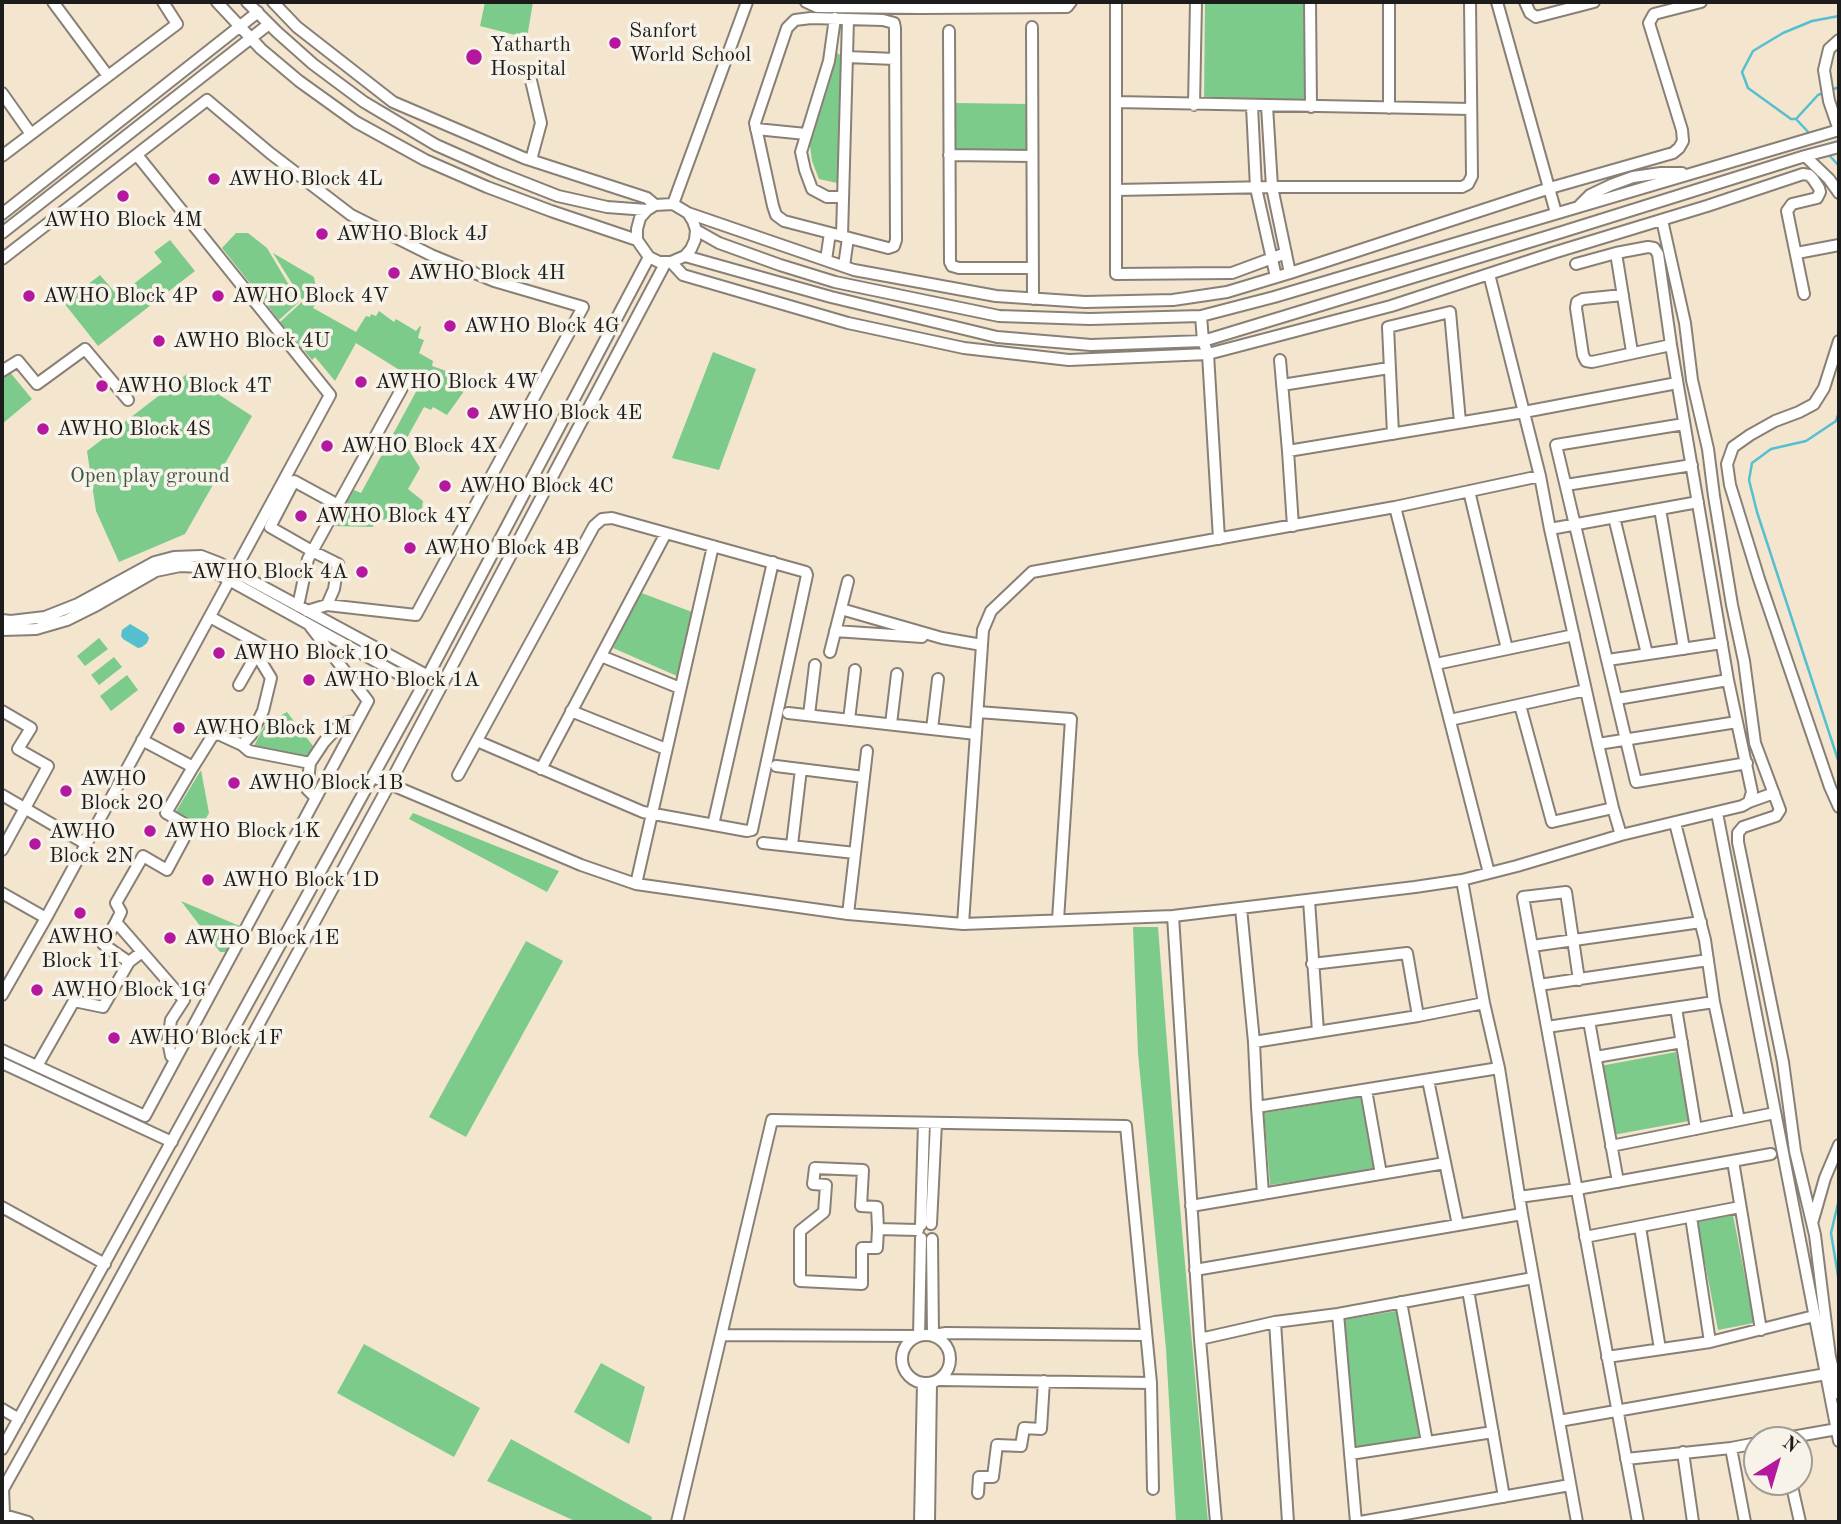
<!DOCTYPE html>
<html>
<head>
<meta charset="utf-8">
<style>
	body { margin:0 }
	#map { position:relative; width:1841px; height:1524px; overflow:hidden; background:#f4e5cf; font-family:"Old Standard TT",serif }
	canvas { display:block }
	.frame { position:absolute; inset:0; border:4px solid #1c1c1c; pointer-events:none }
	.north { position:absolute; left:1743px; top:1426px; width:70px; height:70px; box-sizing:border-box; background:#f7f3e8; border:2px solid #9f9d96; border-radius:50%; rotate:37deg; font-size:19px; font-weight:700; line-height:28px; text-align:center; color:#1c1c1c }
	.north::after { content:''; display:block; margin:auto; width:24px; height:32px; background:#b5179e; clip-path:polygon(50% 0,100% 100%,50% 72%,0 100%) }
</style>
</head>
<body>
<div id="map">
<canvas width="1841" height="1524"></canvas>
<div class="frame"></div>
<div class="north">N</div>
</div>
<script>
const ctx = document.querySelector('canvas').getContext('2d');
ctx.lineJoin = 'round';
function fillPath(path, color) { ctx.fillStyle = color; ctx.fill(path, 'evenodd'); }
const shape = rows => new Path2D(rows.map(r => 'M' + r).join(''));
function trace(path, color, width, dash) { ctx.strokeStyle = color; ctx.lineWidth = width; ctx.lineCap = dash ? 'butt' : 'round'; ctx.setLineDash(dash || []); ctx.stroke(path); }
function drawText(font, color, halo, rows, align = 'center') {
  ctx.font = font + ' "Old Standard TT",serif'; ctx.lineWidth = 7; ctx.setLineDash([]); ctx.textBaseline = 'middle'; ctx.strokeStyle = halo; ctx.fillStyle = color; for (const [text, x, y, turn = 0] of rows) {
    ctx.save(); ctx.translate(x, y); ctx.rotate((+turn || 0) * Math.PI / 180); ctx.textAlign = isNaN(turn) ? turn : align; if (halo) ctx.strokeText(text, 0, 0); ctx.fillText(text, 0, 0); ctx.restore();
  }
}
const green = shape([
	[485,2,533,2,527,38,480,26],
	[1205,2,1305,2,1304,107,1204,105],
	[837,53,845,58,842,178,837,183,819,179,812,161,809,138],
	[955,103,1028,104,1026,152,954,149],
	[236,233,248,233,267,248,299,302,279,320,222,248],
	[170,240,195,271,98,346,64,303,100,275,118,296,162,262,154,252],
	[273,253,314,277,318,300,313,308,356,332,366,316,370,317,371,314,376,316,379,311,394,322,396,319,416,331,420,326,421,327,418,338,424,340,419,353,433,361,432,366,472,380,447,415,433,407,431,410,424,407,403,445,409,450,420,468,408,489,423,501,420,523,376,519,373,527,332,526,354,490,361,493,417,390,410,386,414,379,356,343,335,381,315,357,312,360,280,322,303,301],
	[713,352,756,369,719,470,672,458],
	[9,371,32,399,2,424,2,376],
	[187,374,252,416,185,534,119,562,96,511,87,451],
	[639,592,692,612,677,676,613,648],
	[99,638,108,649,85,666,77,656],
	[114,657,122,667,99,685,91,675],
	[127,675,138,690,111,711,100,696],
	[287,712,313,746,306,758,254,746,269,717,274,719],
	[201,770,209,813,200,829,175,813],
	[413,813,559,871,547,892,409,819],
	[181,901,242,927,229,949,225,952,220,952],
	[1133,927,1158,927,1178,1185,1208,1522,1176,1522,1166,1349,1138,1053],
	[526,941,563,961,466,1137,429,1117],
	[1676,1052,1689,1121,1613,1135,1600,1066],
	[1361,1097,1374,1170,1270,1185,1264,1113],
	[1733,1215,1754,1323,1718,1330,1697,1222],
	[1396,1311,1420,1436,1354,1449,1342,1320],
	[364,1344,480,1408,454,1457,337,1393],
	[601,1363,645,1387,629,1444,574,1412],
	[511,1439,652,1517,651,1522,577,1522,487,1481]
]);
const water = shape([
	[130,624,147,634,149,638,147,643,142,647,138,648,123,639,121,636,122,630]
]);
const stream = shape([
	[1829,91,1839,87],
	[1796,119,1818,95,1823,93],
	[1810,134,1796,119,1791,119,1748,88,1742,72,1753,51,1783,33,1812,21,1839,16],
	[1829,155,1839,166],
	[1839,412,1836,421,1806,441,1771,449,1752,463,1749,480,1757,512,1839,763],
	[1839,1199,1831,1233,1839,1282]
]);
const minor = shape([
	[53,2,108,76],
	[217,2,261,49,299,81,356,122,425,160,487,187,551,211,637,240],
	[247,2,277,32,313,64,364,102,436,145,497,172,558,196,607,207,647,210],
	[273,2,297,27,393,102,524,158,647,198,655,205,673,204,688,213,693,221,696,230,695,240,691,249,685,256,671,262,659,262,649,257,637,240,637,229,640,218,647,210,655,205],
	[806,2,817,7,922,8,1067,7,1071,2],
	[1116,2,1116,274,1232,273,1286,253],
	[1310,2,1311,107],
	[1497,2,1556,213],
	[1525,2,1530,13,1536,17,1594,2],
	[811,18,883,20,894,23,895,28,896,240,894,246,888,248,784,221,776,215,773,206,755,123,787,28,795,20,811,18],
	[835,18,829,61,801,152,805,170,812,189,827,197,843,197],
	[1032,27,1033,299],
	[949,31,950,262,952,266,959,268,1033,268],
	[847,57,895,59],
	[529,72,541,123,531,160],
	[2,93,31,134],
	[1116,102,1471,109],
	[1194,105,1196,2],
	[1252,106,1256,188,1276,277],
	[1267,106,1272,187,1290,273],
	[1389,108,1389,2],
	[756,129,806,134],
	[1839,130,1829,101,1824,70,1829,49,1839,40],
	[949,155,1032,156],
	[2,156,177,24,163,2],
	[1805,156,1829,179,1839,193],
	[1116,190,1272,187,1462,187,1468,184,1472,176,1470,2],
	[673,204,747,2],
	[1580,205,1590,195,1611,185,1633,177,1661,173,1682,173],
	[688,213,854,270,996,296,1085,302,1173,300,1227,292,1290,273,1550,188,1673,153,1679,148,1683,141,1682,130,1649,23,1654,14,1701,2],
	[2,214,258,12],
	[1662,220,1685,323,1692,380,1708,449,1714,496,1732,605,1744,661,1755,743,1780,810,1776,816,1743,827,1738,833,1738,842,1783,1062,1795,1151,1815,1235,1830,1357,1839,1394],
	[696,230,719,243,780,265,835,282,999,316,1090,319,1201,316,1274,297,1839,130],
	[2,233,269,24],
	[842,236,848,19],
	[1616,253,1632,352],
	[1797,253,1839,245],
	[685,256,831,297,997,337,1091,345,1203,341,1562,232,1805,156,1839,147],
	[2,259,207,100,270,153,351,215,431,255,494,281,583,307,416,615,327,605,307,611],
	[826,260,830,233],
	[671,262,683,275,848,323,964,348,1069,360,1208,354,1391,306,1556,252,1707,206,1803,174,1809,175,1813,179,1819,188,1820,192,1817,198,1792,204,1787,211,1804,294],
	[1576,264,1616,253,1648,247,1654,248,1658,254,1671,345,1728,680,1752,792,1749,802],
	[844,266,848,238],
	[1489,274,1540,476,1550,529,1598,744,1613,808,1621,835],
	[1623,295,1583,299,1577,302,1576,308,1583,355,1586,361,1592,362,1671,345],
	[1201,316,1203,341,1208,354,1219,539],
	[1839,341,1824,388,1814,404,1799,412,1775,421,1750,435,1733,447,1727,464,1730,485,1759,579,1830,787,1839,807],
	[1280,360,1288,451,1293,526],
	[2,371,18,361,37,384,85,349,128,400],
	[1282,385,1389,368],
	[1684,424,1556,445,1636,782,1747,763],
	[1393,434,1388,327,1450,312,1460,422],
	[1288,451,1524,412,1677,383],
	[1566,485,1692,465],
	[1469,491,1507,649],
	[1395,507,1489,873],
	[1660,509,1684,649],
	[1614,517,1647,654],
	[1550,529,1698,502],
	[327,605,334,589,338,564,312,551,270,527,294,481,338,505],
	[298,606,308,559,407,379],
	[841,609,942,638,982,645],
	[2,620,11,621,45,617,78,604,155,562,174,557,201,556,219,563,428,676],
	[2,630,36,629,67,620,97,605,156,571,180,566,201,567,218,574,422,687],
	[835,631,922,637],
	[830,652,848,581],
	[601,656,680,688],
	[1608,660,1722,643],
	[1436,664,1574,635],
	[239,685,259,650],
	[1617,699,1728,680],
	[1520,705,1552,822,1613,808],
	[2,711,31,728,18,749,48,766,2,850],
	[571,711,666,749],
	[978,712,1071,719,1058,920],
	[788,713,976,734],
	[809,715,815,665],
	[849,720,855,670],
	[1450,720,1586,690],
	[891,724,897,674],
	[932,729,938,679],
	[142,740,193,767,213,735,218,734,242,745,251,735,263,711,271,678,260,660,267,648,210,617],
	[1598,744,1737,722],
	[242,745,249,751,310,763,307,789,316,798],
	[310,763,324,742,337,728,348,722,357,721],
	[776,766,864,777],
	[541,769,666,533],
	[458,775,594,526,602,519,612,518,806,572,807,575,752,830,747,831,643,812,477,741],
	[373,777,581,865,636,884,848,914,963,924,1173,916,1415,887,1462,880,1517,866,1621,835,1742,806,1749,802,1774,793],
	[2,795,86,844],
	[1717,813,1839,1441],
	[1675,823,1705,940,1714,1002,1739,1120],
	[713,825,773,562],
	[763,843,855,853],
	[792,845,801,769],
	[1462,880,1484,1003,1499,1068,1522,1214,1577,1522],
	[636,884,713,546],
	[2,893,46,918],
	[1309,900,1318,1032],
	[1241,908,1254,1042,1257,1107,1263,1194],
	[848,914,867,751],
	[1173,916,1200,1339,1216,1522],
	[116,922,103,944,129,962],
	[963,924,983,630,991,611,1032,572,1395,507,1540,476],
	[1532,946,1701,922],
	[1312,964,1407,953,1418,1016],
	[1579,980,1566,892,1523,897,1638,1522],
	[1539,985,1708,960],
	[2,995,46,918,330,395,137,155],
	[1676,1008,1696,1129],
	[1589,1021,1618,1182],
	[1547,1027,1714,1002],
	[1254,1042,1418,1016,1484,1003],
	[2,1050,145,1116,368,701,310,626],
	[1596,1057,1682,1042],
	[175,1060,171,1056,168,1041,171,1020,184,1000,116,922,121,912,116,903,143,856,167,870,190,827,166,813,193,767],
	[2,1063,172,1142],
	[37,1066,74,1001,103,1007,129,962,142,952],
	[1428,1080,1458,1225],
	[1366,1090,1381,1174],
	[1257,1107,1499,1068],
	[1611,1146,1775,1113],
	[1733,1161,1761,1330],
	[1519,1197,1577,1189,1771,1154],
	[1191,1206,1445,1163],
	[2,1207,105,1264],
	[1691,1217,1710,1342],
	[1813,1220,1825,1178,1839,1145],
	[931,1224,936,1123],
	[921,1225,924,1123],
	[1640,1227,1660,1349],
	[878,1229,877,1248,862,1248,862,1284,800,1281,800,1231,824,1212,826,1185,813,1184,815,1168,863,1170,861,1206,877,1207,878,1229,918,1230],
	[1585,1237,1740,1207],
	[932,1239,933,1335,946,1333,1146,1335],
	[1195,1270,1522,1214],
	[1468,1290,1504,1497],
	[1401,1302,1427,1442],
	[1338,1314,1356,1522],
	[1275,1322,1288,1522],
	'902 1359a24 24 0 1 1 48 0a24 24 0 1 1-48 0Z',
	[722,1335,919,1336,921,1238],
	[1200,1339,1275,1322,1338,1314,1533,1278],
	[1607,1357,1710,1342,1814,1316],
	[939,1380,1151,1383],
	[2,1409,19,1419],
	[1559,1421,1826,1374],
	[1775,1440,1837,1429],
	[1731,1448,1745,1522],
	[2,1449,422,687,649,257],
	[1683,1452,1693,1522],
	[1350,1454,1493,1432],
	[1626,1459,1731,1448,1757,1443],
	[1791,1482,1800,1522],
	[3,1488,4,1515,8,1522],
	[2,1491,103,1310,389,785,666,262],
	[978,1493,979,1477,993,1477,997,1445,1021,1446,1024,1428,1041,1429,1044,1381],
	[4,1515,28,1522],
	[677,1522,772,1120,1126,1126,1151,1383,1153,1489],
	[920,1522,923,1383],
	[929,1522,931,1383],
	[1360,1522,1570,1485]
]);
const markers = [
	[615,43,7,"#b5179e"],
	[474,57,9,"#b5179e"],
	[214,179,7,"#b5179e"],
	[123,196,7,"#b5179e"],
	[322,234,7,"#b5179e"],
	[394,273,7,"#b5179e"],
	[29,296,7,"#b5179e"],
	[218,296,7,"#b5179e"],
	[450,326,7,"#b5179e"],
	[159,341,7,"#b5179e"],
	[361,382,7,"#b5179e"],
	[102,386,7,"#b5179e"],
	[473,413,7,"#b5179e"],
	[43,429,7,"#b5179e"],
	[327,446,7,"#b5179e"],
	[445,486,7,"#b5179e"],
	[301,516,7,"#b5179e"],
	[410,548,7,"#b5179e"],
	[362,572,7,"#b5179e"],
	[219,653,7,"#b5179e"],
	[309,680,7,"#b5179e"],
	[179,728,7,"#b5179e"],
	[234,783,7,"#b5179e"],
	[66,791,7,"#b5179e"],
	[150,831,7,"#b5179e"],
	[35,844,7,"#b5179e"],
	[208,880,7,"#b5179e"],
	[80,913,7,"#b5179e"],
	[170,938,7,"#b5179e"],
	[37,990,7,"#b5179e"],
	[114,1038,7,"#b5179e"]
];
const poiNames = [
	["Sanfort",629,31],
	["World School",629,55],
	["Yatharth",490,45],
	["Hospital",490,69],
	["AWHO Block 4L",228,179],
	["AWHO Block 4M",123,220,"center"],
	["AWHO Block 4J",336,234],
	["AWHO Block 4H",408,273],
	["AWHO Block 4P",43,296],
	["AWHO Block 4V",232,296],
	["AWHO Block 4G",464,326],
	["AWHO Block 4U",173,341],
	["AWHO Block 4W",375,382],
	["AWHO Block 4T",116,386],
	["AWHO Block 4E",487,413],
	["AWHO Block 4S",57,429],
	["AWHO Block 4X",341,446],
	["AWHO Block 4C",459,486],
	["AWHO Block 4Y",315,516],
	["AWHO Block 4B",424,548],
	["AWHO Block 4A",348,572,"right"],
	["AWHO Block 1O",233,653],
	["AWHO Block 1A",323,680],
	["AWHO Block 1M",193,728],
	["AWHO",80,779],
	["Block 2O",80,803],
	["AWHO Block 1B",248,783],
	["AWHO Block 1K",164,831],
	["AWHO",49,832],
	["Block 2N",49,856],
	["AWHO Block 1D",222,880],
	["AWHO",80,937,"center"],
	["Block 1I",80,961,"center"],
	["AWHO Block 1E",184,938],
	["AWHO Block 1G",51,990],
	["AWHO Block 1F",128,1038]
];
const parkNames = [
	["Open play ground",150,476]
];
fillPath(green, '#7ccb8b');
fillPath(water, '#54c0cf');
trace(stream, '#54c0cf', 2.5);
trace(minor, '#888076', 14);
trace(minor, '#fff', 10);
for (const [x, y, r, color] of markers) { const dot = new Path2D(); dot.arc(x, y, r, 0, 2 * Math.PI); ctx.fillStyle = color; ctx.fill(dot); trace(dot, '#f7f3e8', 2.5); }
drawText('21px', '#1c1c1c', '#f7f3e8', poiNames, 'left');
drawText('21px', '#3e5943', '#f7f3e8', parkNames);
</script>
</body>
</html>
